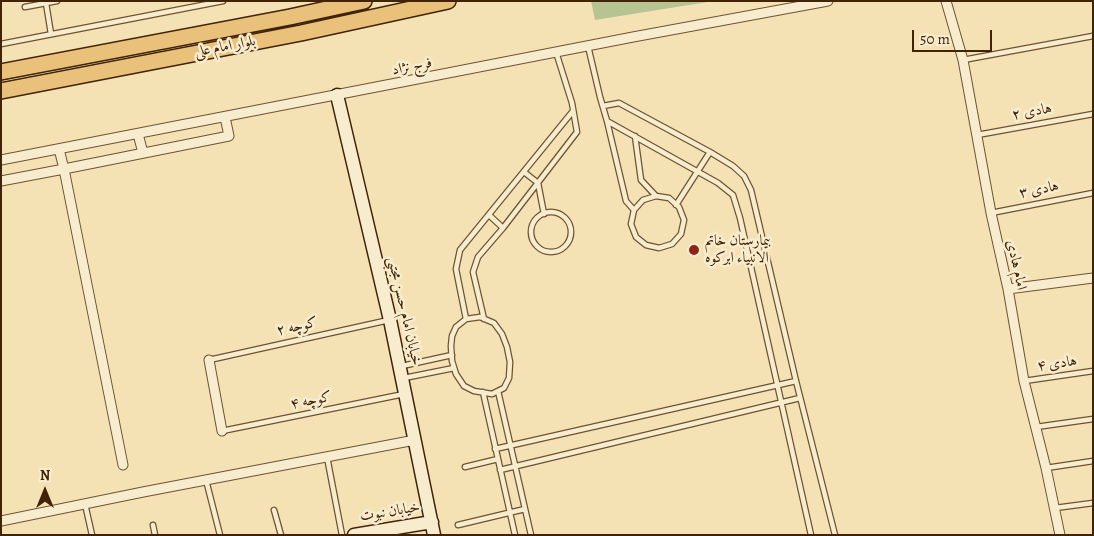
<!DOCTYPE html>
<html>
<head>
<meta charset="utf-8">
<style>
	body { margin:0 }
	#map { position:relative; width:1094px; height:536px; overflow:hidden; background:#f4e2b4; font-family:Alegreya,serif }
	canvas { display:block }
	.frame { position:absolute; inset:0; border:2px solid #412307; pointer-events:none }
	.north { position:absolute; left:20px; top:466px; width:50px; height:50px; -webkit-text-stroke:4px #f8ecce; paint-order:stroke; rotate:0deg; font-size:14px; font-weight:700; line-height:20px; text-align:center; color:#412307 }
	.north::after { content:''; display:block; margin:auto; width:18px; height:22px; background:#412307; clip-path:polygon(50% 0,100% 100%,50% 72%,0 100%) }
	.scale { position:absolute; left:912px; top:30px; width:80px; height:22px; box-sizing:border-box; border:2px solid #412307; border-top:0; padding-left:6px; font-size:15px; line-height:18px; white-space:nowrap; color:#412307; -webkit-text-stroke:4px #f8ecce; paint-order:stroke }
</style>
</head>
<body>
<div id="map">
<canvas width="1094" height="536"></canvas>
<div class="frame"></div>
<div class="north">N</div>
<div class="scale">50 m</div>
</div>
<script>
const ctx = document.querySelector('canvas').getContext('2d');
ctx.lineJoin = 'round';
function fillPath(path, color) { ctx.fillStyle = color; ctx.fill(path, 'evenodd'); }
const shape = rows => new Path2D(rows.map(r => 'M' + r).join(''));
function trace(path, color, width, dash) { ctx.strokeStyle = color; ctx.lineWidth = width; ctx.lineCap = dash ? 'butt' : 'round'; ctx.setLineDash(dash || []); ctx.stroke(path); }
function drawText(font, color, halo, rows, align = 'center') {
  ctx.font = font + ' Alegreya,Amiri,serif'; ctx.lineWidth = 5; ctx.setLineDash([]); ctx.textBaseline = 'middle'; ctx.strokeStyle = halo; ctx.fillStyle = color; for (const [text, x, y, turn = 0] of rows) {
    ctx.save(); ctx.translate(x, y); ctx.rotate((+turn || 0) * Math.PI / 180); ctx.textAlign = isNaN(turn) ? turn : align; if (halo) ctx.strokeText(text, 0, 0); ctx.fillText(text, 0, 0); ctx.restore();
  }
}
const green = shape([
	[591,1,714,1,595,20]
]);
const lane = shape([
	[46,3,51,34],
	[25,7,57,1],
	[1,44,223,1],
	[588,46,600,97,607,121,626,201,634,210],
	[963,60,1093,36],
	[603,106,619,103,710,152,733,166,744,176,751,190,796,381,835,535],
	[607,121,718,183,733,195,740,218,811,535],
	[977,135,1093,114],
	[635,136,641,180,656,196,669,198,679,207,684,220,681,234,672,244,659,248,646,245,636,237,631,224,634,210,643,200,656,196],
	[524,172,538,183,544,214],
	[676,205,710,152],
	'531 232a20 20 0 1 1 40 0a20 20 0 1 1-40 0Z',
	[991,213,1093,193],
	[489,215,503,228],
	[480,317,494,323,502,334,507,347,510,362,509,378,504,388,492,394,474,391,464,386,456,374,452,361,451,346,452,336,456,327,466,319,480,317],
	[466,319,456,269,460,250,573,111],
	[484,319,473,272,478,257,503,228,577,132,572,103,556,52],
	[209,360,389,320],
	[402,366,452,355],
	[404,378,454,368],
	[1024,381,1093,371],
	[498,391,531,535],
	[483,392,515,535],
	[1036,427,1093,419],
	[222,431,404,394],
	[495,449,796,381],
	[327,457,342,535],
	[465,467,498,459],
	[1046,468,1093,461],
	[500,470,800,398],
	[206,480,220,535],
	[85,504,92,535],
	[1055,508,1093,503],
	[274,510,281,535],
	[153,525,155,535],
	[458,525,525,509]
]);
const street = shape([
	[946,1,963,60,991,213,1008,289,1024,381,1046,468,1060,535],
	[138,134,143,153],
	[1,160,633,37,828,1],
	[1,181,64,169,59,149],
	[1008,289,1093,278],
	[209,360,222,431],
	[123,465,64,169,229,136,225,117],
	[1,521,143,492,415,440]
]);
const secondary = shape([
	[337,95,390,320,434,535],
	[354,535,432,522]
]);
const primary = shape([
	[1,72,290,17,364,1],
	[1,91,301,33,448,1]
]);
const markers = [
	[694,250,6,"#8f2418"]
];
const streetNames = [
	["بلوار امام علی",225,47,-11],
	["فرج نژاد",412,67,-11],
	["هادی ۲",1032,112,-10],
	["هادی ۳",1039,190,-11],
	["امام هادی",1016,265,78],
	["خیابان امام حسن مجتبی",404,311,77],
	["کوچه ۲",297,327,-12],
	["هادی ۴",1057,364,-8],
	["کوچه ۴",311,401,-11],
	["خیابان نبوت",390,512,-9]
];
const poiNames = [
	["بیمارستان خاتم",705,241],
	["الانبیاء ابرکوه",705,258]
];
fillPath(green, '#b5c491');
trace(lane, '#6e5332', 7);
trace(street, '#6e5332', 11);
trace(secondary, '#412307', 15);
trace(primary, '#412307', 18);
trace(lane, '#f8ecce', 4.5);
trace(street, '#f8ecce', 9);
trace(secondary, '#f8ecce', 12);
trace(primary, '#eac17a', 15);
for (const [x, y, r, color] of markers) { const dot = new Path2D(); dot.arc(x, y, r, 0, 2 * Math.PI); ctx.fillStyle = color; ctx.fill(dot); trace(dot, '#f8ecce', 2); }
drawText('15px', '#412307', '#f8ecce', streetNames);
drawText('15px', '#412307', '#f8ecce', poiNames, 'left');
</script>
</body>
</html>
